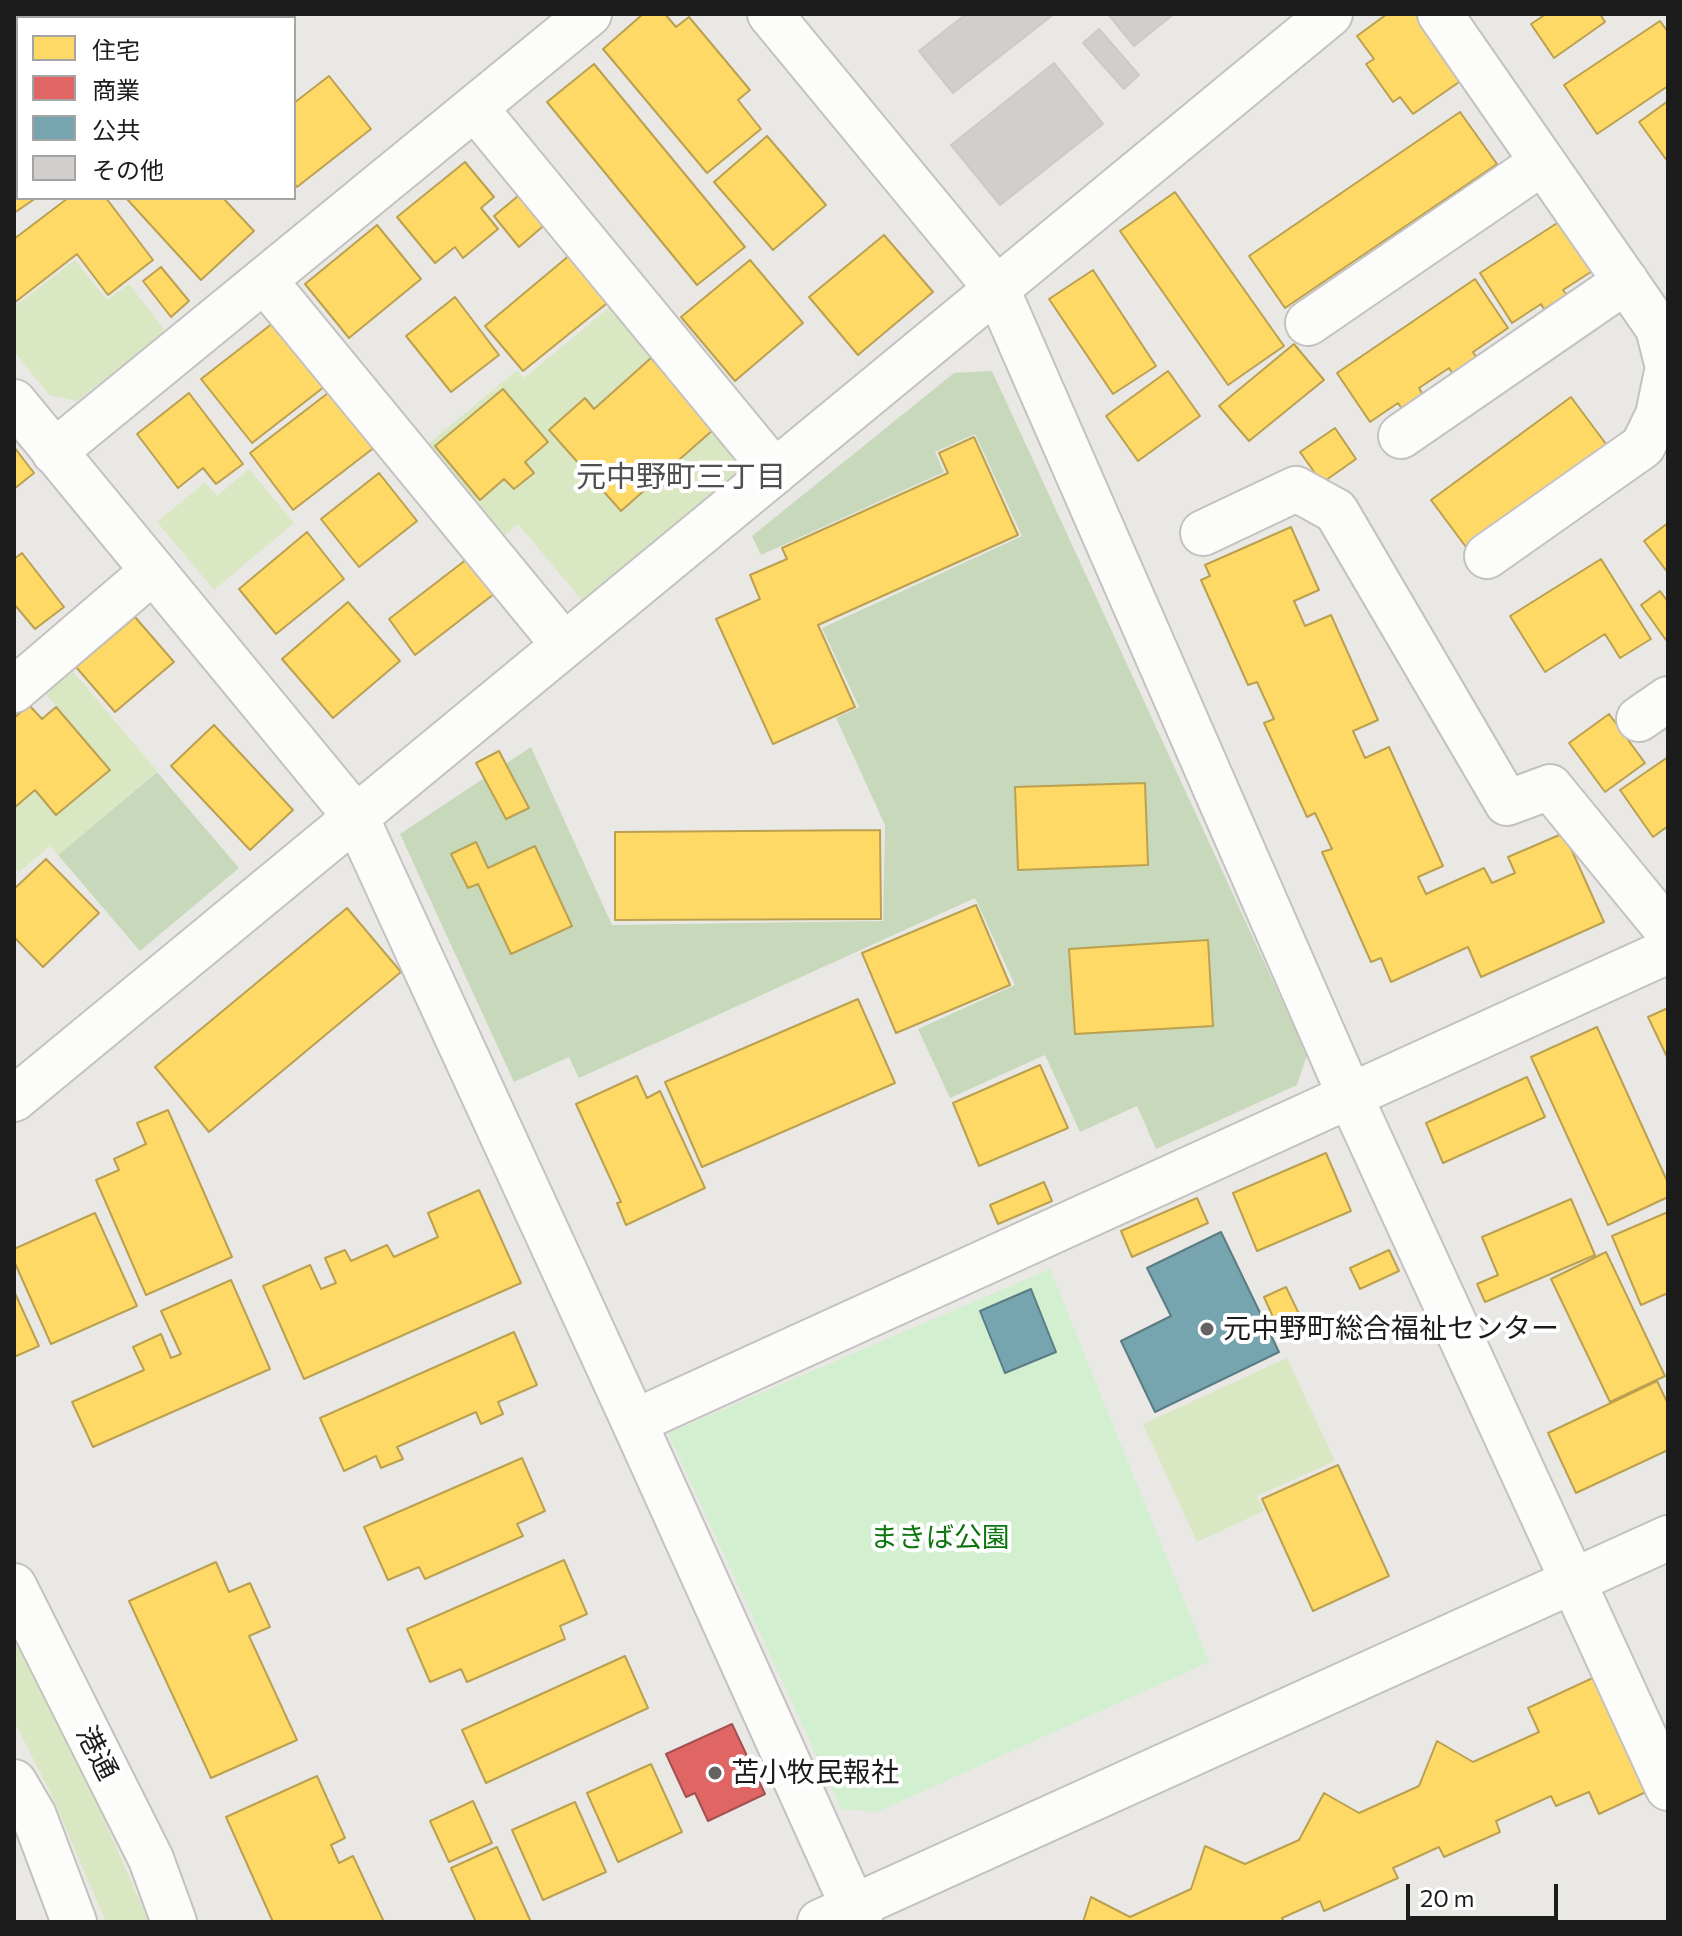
<!DOCTYPE html>
<html>
<head>
<meta charset="utf-8">
<style>
	body { margin:0 }
	#map { position:relative; width:1682px; height:1936px; overflow:hidden; background:#eae8e5; font-family:Commissioner,"Noto Sans JP",sans-serif }
	canvas { display:block }
	.frame { position:absolute; inset:0; border:16px solid #1c1c1c; pointer-events:none }
	.legend { position:absolute; left:16px; top:16px; width:280px; height:184px; box-sizing:border-box; background:#fff; border:2px solid #a4a4a4; margin:0; padding:10px 14px; list-style:none; font-size:24px; color:#1c1c1c }
	.legend li { display:flex; align-items:center; gap:16px; height:40px }
	.legend b { width:40px; border:2px solid #a4a4a4 }
	.scale { position:absolute; left:1406px; top:1884px; width:152px; height:36px; box-sizing:border-box; border:4px solid #1c1c1c; border-top:0; padding-left:10px; font-size:24px; line-height:28px; white-space:nowrap; color:#1c1c1c; -webkit-text-stroke:6px #fff; paint-order:stroke }
</style>
</head>
<body>
<div id="map">
<canvas width="1682" height="1936"></canvas>
<div class="frame"></div>
<ul class="legend">
<li><b style="height:22px;background:#ffd966"></b>住宅</li>
<li><b style="height:22px;background:#e06666"></b>商業</li>
<li><b style="height:22px;background:#76a5af"></b>公共</li>
<li><b style="height:22px;background:#d1cecc"></b>その他</li>
</ul>
<div class="scale">20 m</div>
</div>
<script>
const ctx = document.querySelector('canvas').getContext('2d');
ctx.lineJoin = 'round';
function fillPath(path, color) { ctx.fillStyle = color; ctx.fill(path, 'evenodd'); }
const shape = rows => new Path2D(rows.map(r => 'M' + r).join(''));
function trace(path, color, width, dash) { ctx.strokeStyle = color; ctx.lineWidth = width; ctx.lineCap = dash ? 'butt' : 'round'; ctx.setLineDash(dash || []); ctx.stroke(path); }
function drawText(font, color, halo, rows, align = 'center') {
  ctx.font = font + ' Commissioner,"Noto Sans JP",sans-serif'; ctx.lineWidth = 8; ctx.setLineDash([]); ctx.textBaseline = 'middle'; ctx.strokeStyle = halo; ctx.fillStyle = color; for (const [text, x, y, turn = 0] of rows) {
    ctx.save(); ctx.translate(x, y); ctx.rotate((+turn || 0) * Math.PI / 180); ctx.textAlign = isNaN(turn) ? turn : align; if (halo) ctx.strokeText(text, 0, 0); ctx.fillText(text, 0, 0); ctx.restore();
  }
}
const grass = shape([
	[75,260,107,300,129,284,166,332,77,401,49,395,14,351,14,307],
	[617,301,753,463,585,604,518,524,505,535,428,444,517,370,524,378],
	[249,469,294,523,214,590,157,522,205,482,217,496],
	[65,662,157,771,58,855,50,846,19,872,14,867,14,808,35,790,57,815,110,770,38,685],
	[1287,1358,1335,1461,1257,1496,1264,1511,1197,1542,1143,1424],
	[14,1638,86,1778,149,1922,106,1922,51,1794,14,1721]
]);
const forest = shape([
	[992,371,1307,1055,1297,1085,1156,1149,1137,1106,1080,1132,1045,1055,950,1098,918,1029,1015,985,975,898,579,1078,569,1057,514,1082,400,834,531,747,612,925,883,921,885,825,836,718,859,707,822,628,1022,536,975,434,935,452,944,472,761,555,752,536,954,373],
	[157,772,239,868,140,951,58,855]
]);
const park = shape([
	[1050,1269,1209,1662,877,1812,841,1809,668,1433]
]);
const homes = shape([
	[93,14,233,14,236,18,88,18,93,14],
	[643,14,665,14,676,27,689,17,750,90,738,100,761,129,707,173,603,49,643,14],
	[1387,14,1419,14,1465,78,1413,114,1400,97,1393,102,1366,64,1374,59,1357,36,1387,14],
	[1546,14,1600,14,1605,22,1554,58,1531,24,1546,14],
	[1660,21,1668,32,1668,86,1597,134,1564,85,1660,21],
	[594,64,745,247,697,285,547,102,594,64],
	[329,76,371,129,297,187,294,183,294,103,329,76],
	[14,94,18,100,18,198,36,198,14,213,14,94],
	[1668,101,1668,162,1639,122,1668,101],
	[1460,112,1497,164,1285,308,1249,256,1460,112],
	[767,136,826,205,773,250,714,182,767,136],
	[465,162,494,197,481,208,498,229,463,258,455,247,435,263,397,217,465,162],
	[524,191,549,221,519,247,494,216,524,191],
	[1175,192,1284,346,1228,385,1120,231,1175,192],
	[68,198,106,198,153,260,108,295,77,254,14,303,14,239,68,198],
	[126,198,223,198,254,231,201,280,126,198],
	[1568,216,1600,266,1563,290,1567,295,1544,309,1541,304,1512,323,1480,273,1568,216],
	[377,225,421,279,349,338,305,284,377,225],
	[884,235,933,292,858,355,809,297,884,235],
	[577,249,616,296,523,371,485,326,577,249],
	[750,260,803,323,735,381,681,317,750,260],
	[161,267,189,301,171,317,143,281,161,267],
	[1093,270,1156,366,1113,394,1049,299,1093,270],
	[1475,279,1508,328,1473,352,1479,361,1455,377,1449,368,1419,388,1425,398,1404,412,1398,403,1370,422,1337,373,1475,279],
	[455,297,499,355,451,392,406,336,455,297],
	[273,323,324,387,252,443,201,379,273,323],
	[1294,344,1324,380,1249,441,1219,406,1294,344],
	[651,358,714,429,621,511,549,430,585,398,594,409,651,358],
	[1168,371,1200,416,1138,461,1106,416,1168,371],
	[341,383,384,440,293,510,250,453,341,383],
	[503,389,548,442,525,462,534,473,514,489,504,479,480,500,435,446,503,389],
	[189,393,243,464,216,484,203,468,178,488,137,434,189,393],
	[1571,397,1609,448,1469,551,1431,500,1571,397],
	[1335,428,1356,459,1322,483,1300,452,1335,428],
	[974,437,1018,535,818,625,855,707,773,744,716,619,760,599,750,575,787,559,782,548,948,473,939,453,974,437],
	[14,447,34,473,14,489,14,447],
	[379,473,417,521,359,567,321,519,379,473],
	[1668,523,1668,573,1644,541,1668,523],
	[1291,527,1319,590,1294,601,1305,626,1331,615,1378,720,1353,731,1365,758,1389,747,1443,866,1418,877,1426,894,1484,868,1492,883,1515,873,1508,857,1564,833,1604,922,1481,977,1468,947,1391,982,1381,958,1371,962,1322,852,1332,849,1315,813,1307,817,1264,723,1274,719,1257,682,1248,685,1201,580,1210,576,1205,565,1291,527],
	[307,532,344,579,276,634,239,589,307,532],
	[22,553,64,607,35,629,14,604,14,559,22,553],
	[467,559,494,594,415,655,389,619,467,559],
	[1601,559,1651,639,1620,658,1605,634,1545,672,1510,616,1601,559],
	[1660,591,1668,602,1668,639,1666,640,1641,605,1660,591],
	[348,602,400,661,333,718,282,659,348,602],
	[135,617,174,662,115,712,76,667,135,617],
	[29,705,42,719,56,707,110,770,56,815,35,790,14,808,14,718,29,705],
	[1609,714,1645,763,1605,792,1569,743,1609,714],
	[214,725,293,810,250,850,171,766,214,725],
	[499,751,529,808,506,819,476,763,499,751],
	[1668,757,1668,826,1653,837,1620,790,1668,757],
	[1145,783,1148,865,1018,870,1015,787,1145,783],
	[880,830,881,919,615,920,615,832,880,830],
	[476,842,488,868,535,846,572,926,511,954,478,884,468,888,451,854,476,842],
	[46,859,99,913,43,967,14,937,14,889,46,859],
	[976,905,1010,985,896,1033,862,953,976,905],
	[347,908,401,972,209,1132,155,1067,347,908],
	[1208,940,1213,1026,1075,1034,1069,949,1208,940],
	[858,999,895,1083,702,1167,665,1082,858,999],
	[1668,1008,1668,1059,1648,1017,1668,1008],
	[1597,1027,1668,1183,1668,1197,1608,1225,1531,1057,1597,1027],
	[1040,1065,1068,1128,979,1166,953,1103,1040,1065],
	[637,1076,647,1098,660,1091,705,1188,626,1225,617,1203,621,1202,576,1104,637,1076],
	[1527,1077,1545,1117,1443,1163,1426,1123,1527,1077],
	[168,1110,232,1257,146,1295,96,1180,119,1170,114,1159,146,1144,137,1123,168,1110],
	[1326,1153,1351,1211,1257,1251,1233,1193,1326,1153],
	[1044,1182,1052,1201,998,1224,990,1205,1044,1182],
	[479,1190,521,1283,304,1379,263,1286,310,1265,321,1289,336,1283,325,1258,345,1250,351,1261,387,1245,394,1257,438,1237,428,1213,479,1190],
	[1197,1198,1208,1223,1132,1257,1121,1231,1197,1198],
	[1571,1199,1595,1255,1485,1302,1477,1284,1498,1275,1482,1237,1571,1199],
	[1668,1212,1668,1293,1641,1305,1612,1236,1668,1212],
	[95,1213,137,1306,51,1344,14,1261,14,1249,95,1213],
	[1389,1250,1399,1271,1360,1289,1350,1268,1389,1250],
	[1606,1252,1665,1376,1610,1402,1551,1279,1606,1252],
	[231,1280,270,1369,93,1447,72,1402,144,1370,133,1347,161,1334,171,1358,181,1354,161,1311,231,1280],
	[1286,1287,1300,1316,1277,1326,1264,1297,1286,1287],
	[14,1291,39,1346,14,1357,14,1291],
	[514,1332,537,1385,498,1402,503,1414,481,1424,476,1412,397,1447,403,1459,381,1468,376,1456,344,1471,320,1418,514,1332],
	[1657,1381,1668,1404,1668,1450,1576,1493,1548,1433,1657,1381],
	[522,1458,545,1511,517,1524,523,1536,425,1579,419,1567,388,1580,364,1527,522,1458],
	[1338,1465,1389,1576,1313,1611,1262,1499,1338,1465],
	[564,1560,587,1614,560,1626,565,1639,467,1682,461,1669,430,1682,407,1629,564,1560],
	[216,1562,229,1592,250,1583,270,1627,249,1636,297,1740,211,1778,129,1601,216,1562],
	[625,1656,648,1708,486,1783,462,1730,625,1656],
	[1597,1676,1648,1791,1599,1814,1589,1792,1556,1806,1551,1796,1496,1821,1500,1832,1444,1857,1439,1847,1393,1868,1398,1878,1324,1911,1320,1901,1282,1918,1284,1922,1083,1922,1091,1897,1130,1917,1191,1889,1205,1846,1245,1864,1299,1840,1324,1793,1359,1813,1419,1786,1437,1741,1473,1762,1539,1732,1528,1708,1597,1676],
	[651,1764,682,1832,618,1862,587,1793,651,1764],
	[317,1776,345,1838,331,1845,339,1863,353,1856,384,1922,273,1922,226,1817,317,1776],
	[473,1801,492,1843,449,1862,430,1821,473,1801],
	[575,1802,606,1872,543,1900,512,1830,575,1802],
	[497,1847,531,1922,476,1922,451,1868,497,1847]
]);
const shops = shape([
	[732,1724,765,1794,708,1821,695,1793,686,1797,666,1754,732,1724]
]);
const public = shape([
	[1221,1232,1279,1352,1155,1412,1121,1341,1171,1316,1147,1268,1221,1232],
	[1031,1289,1056,1352,1005,1373,980,1311,1031,1289]
]);
const building = shape([
	[966,14,1054,14,953,93,919,51,966,14],
	[1108,14,1174,14,1134,46,1108,14],
	[1099,29,1139,75,1124,89,1083,43,1099,29],
	[1054,63,1103,124,1000,205,951,145,1054,63]
]);
const minor = shape([
	[770,14,997,289,1350,1096,1668,1788],
	[1440,14,1658,328,1668,367,1658,415,1643,446,1487,556],
	[475,108,775,472],
	[264,280,564,645],
	[1308,323,1543,162],
	[14,402,356,817,634,1422,860,1922],
	[1401,436,1626,281],
	[54,452,589,14],
	[1203,533,1296,489,1336,511,1507,803,1550,787,1668,931],
	[14,690,153,571],
	[1639,719,1668,699],
	[14,1099,1330,14],
	[634,1422,1668,951],
	[14,1586,151,1859,174,1922],
	[14,1782,34,1816,74,1922],
	[820,1922,1668,1538]
]);
const markers = [
	[1207,1329,8,"#646362"],
	[715,1773,8,"#646362"]
];
const poiNames = [
	["元中野町総合福祉センター",1223,1329],
	["苫小牧民報社",731,1773]
];
const parkNames = [
	["まきば公園",940,1538]
];
const streetNames = [
	["港通",97,1753,63]
];
const neighbourhoodNames = [
	["元中野町三丁目",681,477]
];
fillPath(grass, '#dae7c3');
fillPath(forest, '#c7d9ba');
fillPath(park, '#d2f0d0');
fillPath(homes, '#ffd966');
trace(homes, '#bba050', 2);
fillPath(shops, '#e06666');
trace(shops, '#a55050', 2);
fillPath(public, '#76a5af');
trace(public, '#5b7c83', 2);
fillPath(building, '#d1cecc');
trace(building, '#cdc9c6', 2);
trace(minor, '#c3c2c1', 48);
trace(minor, '#fcfcfb', 44);
for (const [x, y, r, color] of markers) { const dot = new Path2D(); dot.arc(x, y, r, 0, 2 * Math.PI); ctx.fillStyle = color; ctx.fill(dot); trace(dot, '#fff', 3); }
drawText('28px', '#1c1c1c', '#fff', poiNames, 'left');
drawText('28px', '#0e760f', '#fff', parkNames);
drawText('28px', '#1c1c1c', '#fff', streetNames);
drawText('30px', '#4f4f4f', '#fff', neighbourhoodNames);
</script>
</body>
</html>
